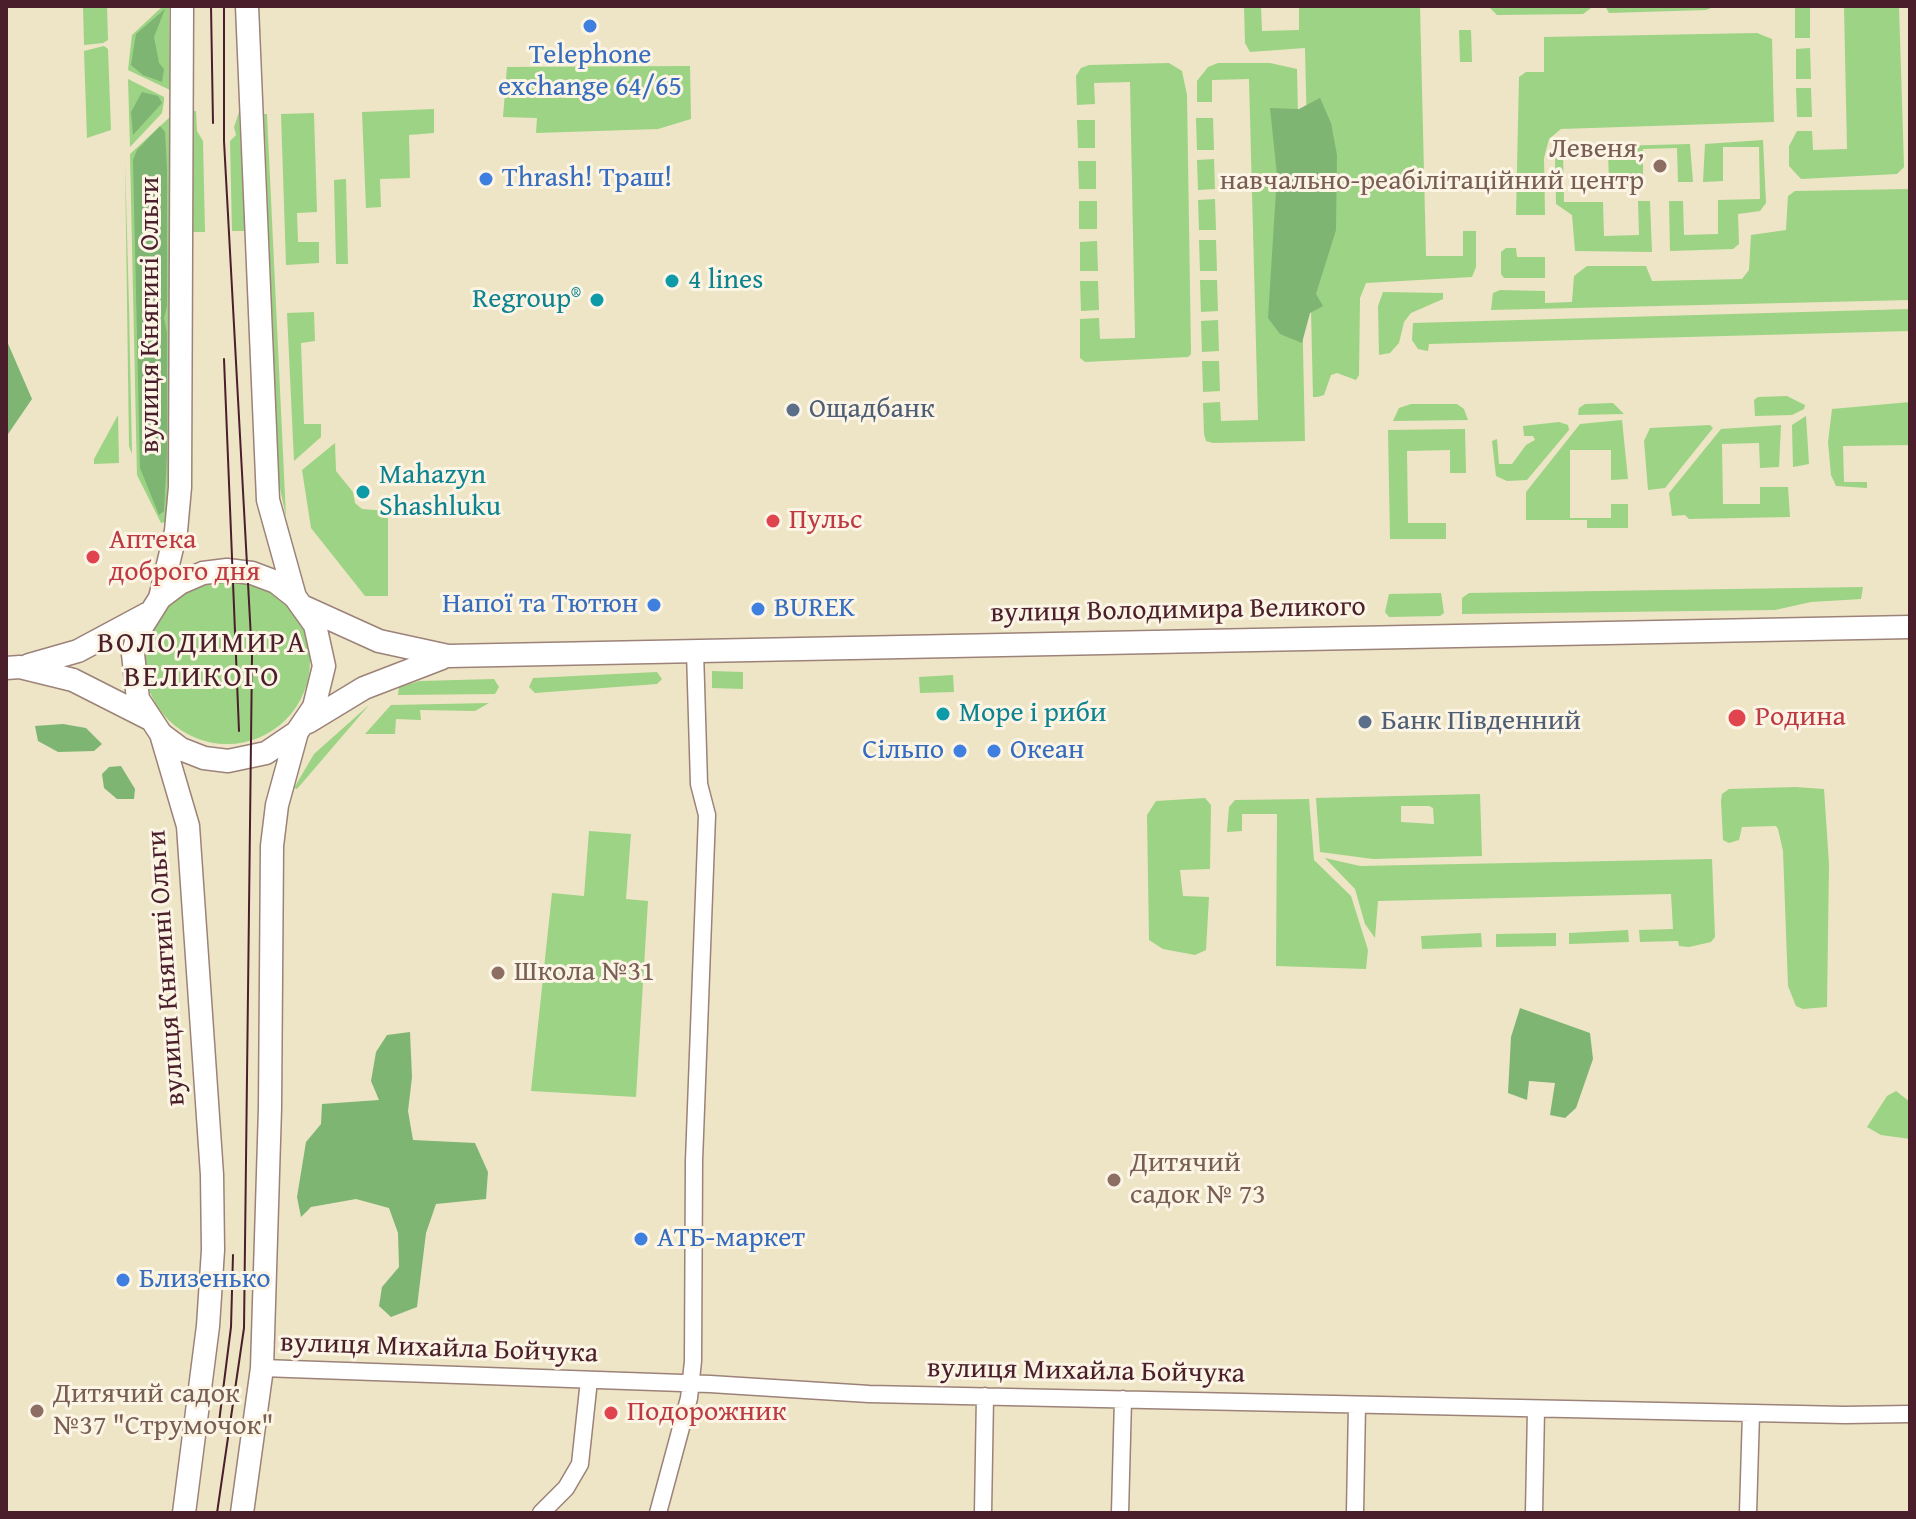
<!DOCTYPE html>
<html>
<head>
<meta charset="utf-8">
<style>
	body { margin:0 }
	#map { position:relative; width:1916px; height:1519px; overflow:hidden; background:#ede5c6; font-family:"Gentium Book Plus",serif }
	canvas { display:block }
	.frame { position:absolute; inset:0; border:8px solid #4a1f2b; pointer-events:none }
</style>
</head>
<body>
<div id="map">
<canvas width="1916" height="1519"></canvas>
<div class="frame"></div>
</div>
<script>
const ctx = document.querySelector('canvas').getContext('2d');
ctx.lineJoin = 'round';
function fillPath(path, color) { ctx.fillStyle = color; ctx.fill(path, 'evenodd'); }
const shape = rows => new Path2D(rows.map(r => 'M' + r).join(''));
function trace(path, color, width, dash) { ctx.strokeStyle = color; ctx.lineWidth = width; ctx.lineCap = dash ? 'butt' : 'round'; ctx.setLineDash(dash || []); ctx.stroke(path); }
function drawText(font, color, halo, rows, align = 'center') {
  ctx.font = font + ' "Gentium Book Plus",serif'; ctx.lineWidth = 6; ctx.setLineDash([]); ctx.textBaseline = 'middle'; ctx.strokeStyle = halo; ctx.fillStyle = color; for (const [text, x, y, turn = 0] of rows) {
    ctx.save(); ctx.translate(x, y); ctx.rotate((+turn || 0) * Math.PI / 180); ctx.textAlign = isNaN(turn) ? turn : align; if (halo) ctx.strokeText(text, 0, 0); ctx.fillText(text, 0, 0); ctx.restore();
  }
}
const green = shape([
	[83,6,107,6,108,40,103,43,84,45],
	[163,6,169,6,170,90,128,70,132,35],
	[1244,6,1261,6,1262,31,1299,30,1299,6,1420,6,1426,256,1463,256,1463,231,1476,231,1476,267,1472,277,1366,283,1360,298,1359,375,1356,380,1337,373,1331,375,1324,395,1317,397,1313,397,1305,48,1250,52,1245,43],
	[1488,6,1591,6,1591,8,1583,14,1497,15],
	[1605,6,1716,6,1706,10,1609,13],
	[1844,6,1899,6,1904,167,1897,174,1801,179,1789,166,1789,146,1797,131,1812,131,1813,150,1847,149],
	[1795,8,1810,8,1810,38,1795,38],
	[1459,30,1471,30,1472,62,1460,62],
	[1757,33,1772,39,1774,122,1561,129,1549,139,1544,158,1545,215,1516,215,1519,77,1526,72,1544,72,1544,37],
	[104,46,108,49,111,130,87,138,84,51],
	[1810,48,1811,79,1796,79,1796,49],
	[1169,63,1182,71,1187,95,1191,354,1188,357,1085,362,1080,358,1080,319,1099,318,1100,339,1135,338,1130,82,1094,83,1095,104,1077,105,1076,76,1081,68,1089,65],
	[1218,63,1270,63,1297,69,1305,441,1213,443,1206,441,1204,434,1203,403,1220,402,1221,421,1258,420,1249,79,1212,80,1212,102,1197,102,1197,81,1208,67],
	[690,66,691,119,658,129,536,133,537,118,503,117,507,67],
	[128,79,164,97,164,101,162,113,130,147],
	[1796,88,1811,88,1812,117,1797,117],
	[434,109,434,133,409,135,410,178,380,179,381,207,366,208,362,112],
	[193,111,196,111,197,131,203,141,205,232,193,232],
	[239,112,245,231,232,231,230,141,236,135,234,127],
	[314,113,317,212,297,213,298,242,319,242,319,263,286,265,281,114],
	[264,114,267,114,286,517,279,483],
	[170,117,168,477,166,522,161,523,137,475,130,154],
	[1196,118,1213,118,1214,150,1197,150],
	[1077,120,1095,120,1095,148,1078,148],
	[1763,140,1766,203,1760,211,1738,214,1739,244,1733,249,1670,251,1669,201,1683,201,1684,235,1718,234,1718,200,1760,199,1759,147,1723,147,1723,181,1703,182,1705,144],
	[1690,144,1693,182,1678,182,1677,148,1643,149,1643,182,1609,183,1608,152,1612,146],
	[1559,151,1563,151,1564,202,1603,202,1604,236,1639,235,1638,201,1650,201,1652,252,1575,251,1572,215,1556,204,1555,155],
	[1214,159,1215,189,1198,190,1197,160],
	[125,160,129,307,132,454,129,446],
	[1078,161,1096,161,1096,189,1079,189],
	[346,179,348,264,336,264,334,180],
	[1910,189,1910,300,1491,310,1493,293,1500,290,1545,291,1545,303,1572,302,1574,276,1587,266,1646,266,1652,281,1742,279,1749,270,1751,235,1786,230,1788,196,1795,191],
	[1215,199,1216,230,1199,230,1198,200],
	[1079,201,1097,201,1097,229,1079,229],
	[1199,240,1216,240,1217,271,1200,271],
	[1097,241,1098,271,1080,271,1080,242],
	[1506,248,1516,248,1517,257,1545,257,1545,278,1504,278,1501,274,1501,252],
	[1200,280,1217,280,1218,311,1201,312],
	[1080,281,1098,281,1099,310,1081,311],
	[1383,292,1443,293,1443,299,1411,313,1404,322,1399,343,1390,353,1379,355,1378,306],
	[1910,309,1910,331,1429,344,1428,351,1418,349,1412,340,1413,323],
	[314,312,315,341,301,343,304,424,321,424,321,437,294,461,287,313],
	[1218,320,1219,351,1202,352,1201,321],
	[1202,361,1219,361,1220,391,1203,392],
	[1787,396,1805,405,1804,409,1792,415,1755,416,1754,400,1758,397],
	[1910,402,1910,445,1843,446,1844,482,1867,482,1867,488,1836,486,1831,475,1828,442,1832,409],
	[1613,403,1624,414,1578,415,1579,408,1585,404],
	[1411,404,1457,404,1464,409,1468,420,1393,421,1399,408],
	[118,415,119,463,94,464,94,459],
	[1806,416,1809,464,1793,467,1792,425],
	[1622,420,1628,479,1611,480,1611,450,1570,450,1570,518,1611,518,1611,504,1628,504,1628,528,1587,528,1587,520,1526,520,1526,492,1580,424],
	[1559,422,1568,425,1569,430,1527,480,1507,481,1496,476,1492,441,1497,439,1499,464,1512,464,1526,445,1535,440,1533,436,1524,436,1523,426],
	[1710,425,1713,428,1665,488,1648,490,1644,441,1650,428],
	[1781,425,1779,467,1760,468,1759,443,1722,444,1723,504,1760,504,1760,487,1788,487,1790,517,1689,519,1685,515,1672,516,1669,493,1721,429],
	[1465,429,1466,473,1450,473,1450,450,1407,451,1408,523,1446,523,1446,539,1390,539,1388,430],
	[335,443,336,471,353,492,355,503,362,509,388,511,388,596,365,596,311,528,302,470],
	'144 661a83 83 0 1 1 166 0a83 83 0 1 1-166 0Z',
	[1863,587,1861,599,1811,602,1775,610,1462,614,1462,598,1469,593],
	[1441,593,1444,613,1440,616,1389,617,1385,612,1389,594],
	[712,671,743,672,743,689,712,688],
	[657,672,662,679,657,684,535,693,529,687,533,678],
	[953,675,954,692,920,693,919,677],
	[494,679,499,687,495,694,398,695,399,687,420,681],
	[489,703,475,711,420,710,421,720,396,719,395,734,365,734,391,705],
	[369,705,297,789,294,788,314,754],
	[1795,787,1824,789,1829,864,1827,1007,1803,1009,1796,1006,1788,986,1783,851,1778,829,1776,826,1742,827,1739,840,1729,843,1723,840,1721,801,1722,794,1729,789],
	[1480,794,1482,856,1373,859,1320,852,1316,798],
	[1401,806,1429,806,1433,808,1434,824,1401,822],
	[1205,798,1211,805,1210,869,1180,870,1183,896,1209,897,1206,950,1195,955,1163,949,1149,940,1147,815,1156,801],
	[1309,799,1314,860,1351,896,1368,950,1366,969,1276,966,1277,814,1242,814,1242,831,1227,832,1229,807,1235,800],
	[589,831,631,834,626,899,648,901,636,1097,531,1091,552,893,584,896],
	[1325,858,1360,866,1712,859,1715,937,1711,942,1689,947,1679,946,1678,941,1640,942,1639,930,1673,929,1671,894,1378,901,1375,938,1365,924,1355,889],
	[1628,930,1629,942,1569,944,1569,933],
	[1481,933,1482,947,1422,949,1421,936],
	[1556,933,1556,946,1496,947,1496,934],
	[1896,1091,1910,1102,1910,1139,1881,1135,1867,1127,1887,1096]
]);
const forest = shape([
	[165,9,154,37,159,63,164,69,162,82,143,75,131,65,136,34],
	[142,92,158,96,162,103,133,135,131,112],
	[1320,98,1331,123,1337,155,1336,230,1316,294,1323,306,1310,313,1302,343,1280,334,1268,318,1277,175,1270,108,1299,109],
	[160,126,165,132,167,169,167,306,164,318,167,333,167,454,164,511,159,515,140,468,133,160,137,150],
	[6,339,32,399,6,437],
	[63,724,86,728,102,744,94,751,58,752,38,741,35,726],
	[121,766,135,789,134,799,117,799,104,788,102,774,109,767],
	[1520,1008,1590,1033,1593,1059,1576,1108,1565,1118,1550,1115,1555,1083,1529,1081,1527,1100,1508,1093,1511,1037],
	[410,1032,412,1077,408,1111,413,1140,475,1143,488,1172,486,1199,436,1204,426,1233,417,1307,391,1317,379,1306,382,1287,399,1267,398,1233,389,1208,356,1199,311,1207,301,1217,297,1197,306,1142,321,1124,322,1104,379,1100,371,1081,376,1052,387,1035]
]);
const street = shape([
	[262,1368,710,1384,869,1394,1845,1415,1910,1414],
	[541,1513,566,1488,580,1464,589,1380],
	[658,1513,689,1398,693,1361,694,1161,707,815,699,784,695,651],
	[983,1513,985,1396],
	[1120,1513,1123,1399],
	[1355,1513,1357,1405],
	[1534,1513,1536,1409],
	[1748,1513,1751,1413]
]);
const secondary = shape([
	[182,6,180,487,176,531,160,598,138,633,133,654,138,699,161,734,188,826,212,1175,213,1250,208,1326,184,1513],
	[160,598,180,583,203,573,227,570,252,573,276,582,295,597],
	[304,607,379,641,448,656,1910,627],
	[29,665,78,651,147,614],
	[6,668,20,667,73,680,148,718],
	[308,722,364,688,442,658],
	[161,734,181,749,204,758,228,761,266,753,297,732],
	[242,1513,262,1368,270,1108,272,846,277,805,297,732,314,707,324,666,315,625,295,597,268,500,247,6]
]);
const tram = shape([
	[211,6,213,123],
	[224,359,239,731],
	[218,1430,231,1327,233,1255],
	[217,1513,244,1328,252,657,224,141,224,6]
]);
const markers = [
	[590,26,8,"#3f7fe0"],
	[1660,166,8,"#8d6e63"],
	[486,179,8,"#3f7fe0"],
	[672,281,8,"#0f9aa8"],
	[597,300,8,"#0f9aa8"],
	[793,410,8,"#5c6f8a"],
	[363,492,8,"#0f9aa8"],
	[773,521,8,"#e0444e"],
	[93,557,8,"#e0444e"],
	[654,605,8,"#3f7fe0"],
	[758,609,8,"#3f7fe0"],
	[943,714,8,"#0f9aa8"],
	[1737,718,10,"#e0444e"],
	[1365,722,8,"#5c6f8a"],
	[960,751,8,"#3f7fe0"],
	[994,751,8,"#3f7fe0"],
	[498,973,8,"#8d6e63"],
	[1114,1180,8,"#8d6e63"],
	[641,1239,8,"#3f7fe0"],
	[123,1280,8,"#3f7fe0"],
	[37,1411,8,"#8d6e63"],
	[611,1413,8,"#e0444e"]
];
const shopNames = [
	["Telephone",590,56,"center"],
	["exchange 64/65",590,88,"center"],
	["Thrash! Траш!",502,179],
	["Напої та Тютюн",638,605,"right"],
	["BUREK",774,609],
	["Сільпо",944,751,"right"],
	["Океан",1010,751],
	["АТБ-маркет",657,1239],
	["Близенько",139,1280]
];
const educationNames = [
	["Левеня,",1644,150,"right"],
	["навчально-реабілітаційний центр",1644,182,"right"],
	["Школа №31",514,973],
	["Дитячий",1130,1164],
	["садок № 73",1130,1196],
	["Дитячий садок",53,1395],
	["№37 \"Струмочок\"",53,1427]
];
const cultureNames = [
	["4 lines",688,281],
	["Regroup®",581,300,"right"],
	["Mahazyn",379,476],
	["Shashluku",379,508],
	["Море і риби",959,714]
];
const streetNames = [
	["вулиця Княгині Ольги",151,315,-90],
	["вулиця Володимира Великого",1178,611,-1],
	["вулиця Княгині Ольги",167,968,-94],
	["вулиця Михайла Бойчука",439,1349,2],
	["вулиця Михайла Бойчука",1086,1372,1]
];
const serviceNames = [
	["Ощадбанк",809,410],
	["Банк Південний",1381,722]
];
const healthNames = [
	["Пульс",789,521],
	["Аптека",109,541],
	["доброго дня",109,573],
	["Родина",1755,718],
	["Подорожник",627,1413]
];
const neighbourhoodNames = [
	["ВОЛОДИМИРА",202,644],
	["ВЕЛИКОГО",202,678]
];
fillPath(green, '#9dd384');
fillPath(forest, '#7eb572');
trace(street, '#9c8278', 19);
trace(secondary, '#9c8278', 25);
trace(street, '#fff', 16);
trace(secondary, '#fff', 22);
trace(tram, '#4a1f2b', 2);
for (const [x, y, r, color] of markers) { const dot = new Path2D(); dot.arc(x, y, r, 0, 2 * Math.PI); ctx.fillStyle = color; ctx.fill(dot); trace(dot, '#fcf5e5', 3); }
drawText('28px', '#366cbe', '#fcf5e5', shopNames, 'left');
drawText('28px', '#785e54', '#fcf5e5', educationNames, 'left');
drawText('28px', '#0d838f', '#fcf5e5', cultureNames, 'left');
drawText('28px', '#4a1f2b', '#fcf5e5', streetNames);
drawText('28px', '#4e5e75', '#fcf5e5', serviceNames, 'left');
drawText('28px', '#be3a42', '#fcf5e5', healthNames, 'left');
ctx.letterSpacing = '2px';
drawText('30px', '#4a1f2b', '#fcf5e5', neighbourhoodNames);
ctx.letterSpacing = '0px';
</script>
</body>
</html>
